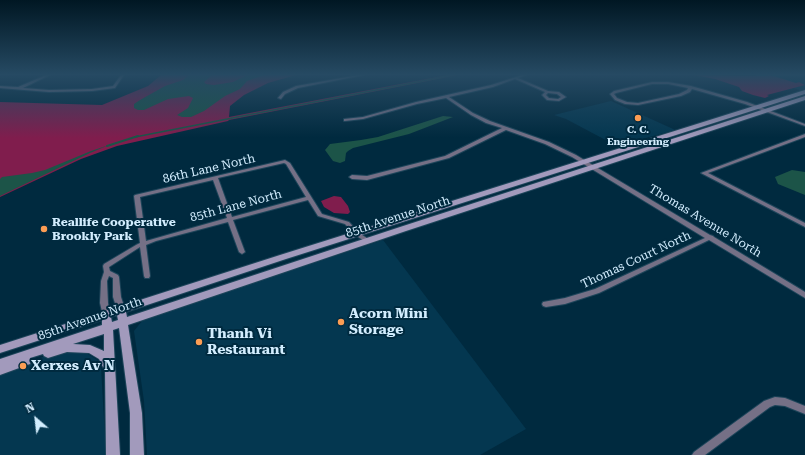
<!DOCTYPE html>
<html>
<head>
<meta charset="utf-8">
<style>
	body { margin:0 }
	#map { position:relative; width:805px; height:455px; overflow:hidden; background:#002a3f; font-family:"Roboto Serif",serif }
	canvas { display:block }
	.north { position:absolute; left:16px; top:399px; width:40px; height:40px; -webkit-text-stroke:3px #002a3f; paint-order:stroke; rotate:332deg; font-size:11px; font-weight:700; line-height:16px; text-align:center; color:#d2edfe }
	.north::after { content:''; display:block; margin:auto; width:14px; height:18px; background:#d2edfe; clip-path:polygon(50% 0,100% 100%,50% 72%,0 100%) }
</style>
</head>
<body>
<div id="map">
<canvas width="805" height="455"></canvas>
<div class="north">N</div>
</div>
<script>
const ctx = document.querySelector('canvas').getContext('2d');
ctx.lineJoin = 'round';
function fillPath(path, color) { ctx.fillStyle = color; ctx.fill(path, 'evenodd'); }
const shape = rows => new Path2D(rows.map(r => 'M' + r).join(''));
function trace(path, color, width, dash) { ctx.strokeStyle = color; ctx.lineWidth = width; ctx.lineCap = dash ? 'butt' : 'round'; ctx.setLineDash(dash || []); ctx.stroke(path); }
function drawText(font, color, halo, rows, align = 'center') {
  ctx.font = font + ' "Roboto Serif",serif'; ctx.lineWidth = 4; ctx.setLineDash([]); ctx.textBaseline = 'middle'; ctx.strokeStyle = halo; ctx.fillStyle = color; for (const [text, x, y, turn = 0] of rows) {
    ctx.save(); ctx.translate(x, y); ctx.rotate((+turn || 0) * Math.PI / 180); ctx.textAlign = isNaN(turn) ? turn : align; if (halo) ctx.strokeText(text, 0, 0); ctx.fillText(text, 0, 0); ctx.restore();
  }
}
const built = shape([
	[754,75,805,75,805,90,802,91],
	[611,101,671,128,675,130,617,146,566,119,554,115],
	[383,240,526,429,480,455,147,455,144,401,134,331,142,321,153,316],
	[77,350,88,354,99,361,101,367,106,455,0,455,0,372,57,352]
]);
const green = shape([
	[161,75,296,75,268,83,244,95,230,106,229,117,447,75,458,75,229,120,228,121,117,146,81,159,0,197,0,102,102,105,148,86],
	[694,75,766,76,770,75,796,83,799,82,805,85,767,95,769,96,765,98,753,95,742,91,739,87,715,79],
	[334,196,341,197,348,206,350,212,348,214,334,213,324,207,321,201]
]);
const water = shape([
	[189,75,212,75,204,82,206,84,214,85,233,82,247,75,264,75,247,81,240,89,225,96,204,111,191,117,182,117,177,115,188,108,193,98,189,96,168,99,144,110,138,110,134,108,134,104,140,100,165,86,183,80],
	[443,116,453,117,409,134,353,148,348,151,346,153,345,161,340,163,333,161,325,150,330,144,361,140,378,137],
	[109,145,90,153,0,196,0,179,2,177,32,173,45,170,91,151],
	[792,170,805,172,805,195,778,184,775,177]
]);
const streamFar1 = shape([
	[135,137,453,75]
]);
const stream = shape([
	[107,146,138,136]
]);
const street = shape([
	[46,75,50,75,23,88,49,90,92,89,113,86,121,75,124,75,115,88,92,91,49,92,0,88,0,86,18,87,46,75],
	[358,75,364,75,298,88,285,94,281,99,278,98,283,92,296,86,358,75],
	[522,75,526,75,518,78,548,91,559,92,566,97,559,101,547,100,542,95,545,92,515,79,493,87,449,97,473,113,490,121,549,142,576,155,710,235,713,236,714,237,805,292,805,298,709,240,599,293,565,304,546,307,543,306,542,304,543,302,565,298,595,289,705,238,572,157,545,144,506,130,449,158,367,180,352,179,349,177,352,175,367,176,445,156,502,128,486,123,471,115,446,98,417,104,363,119,345,121,344,121,344,119,363,117,416,102,491,85,522,75],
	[548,93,557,94,561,97,558,99,549,98,546,95,548,93],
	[652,82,668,82,691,86,747,102,805,124,805,126,745,104,692,89,690,92,681,96,638,105,625,104,615,100,610,94,614,91,652,82],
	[652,84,668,84,688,88,687,90,679,94,638,103,627,102,617,98,614,94,616,93,652,84],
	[805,134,805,137,708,173,805,223,805,227,701,173,805,134],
	[285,160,290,163,322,214,349,222,359,233,370,240,371,241,370,242,366,242,355,235,345,224,318,216,308,200,233,220,245,252,242,254,239,252,228,222,156,241,146,245,150,276,149,278,145,278,144,276,140,247,109,267,110,271,118,275,119,277,121,297,125,309,124,311,121,312,118,311,117,309,113,297,113,278,109,276,107,281,108,303,110,314,109,316,106,317,103,316,100,303,101,281,104,272,103,266,104,264,136,245,140,243,134,196,135,195,285,160],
	[284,163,286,164,306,197,232,217,218,178,284,163],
	[213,180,227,218,146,241,140,197,213,180],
	[775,397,785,398,805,406,805,414,785,406,775,405,770,407,705,455,692,455,694,452,764,401,775,397]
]);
const secondary = shape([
	[805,90,805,94,286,259,126,312,127,317,400,227,805,96,805,100,406,231,128,325,142,413,144,455,130,455,130,413,119,328,113,330,120,455,106,455,105,371,99,359,89,353,67,352,48,358,44,356,43,354,30,358,31,361,30,364,0,375,0,359,102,325,102,320,0,353,0,345,280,255,805,90],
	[117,315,118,320,112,322,111,317,117,315],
	[104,334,104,351,90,345,73,344,104,334]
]);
const markers = [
	[638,118,4,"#fc9d54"],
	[44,229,4,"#fc9d54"],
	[341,322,4,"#fc9d54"],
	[199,342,4,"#fc9d54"],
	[23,366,4,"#fc9d54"]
];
const farPoinames = [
	["C. C.",638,130],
	["Engineering",638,142]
];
const streetNames = [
	["86th Lane North",209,169,-13],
	["85th Lane North",236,206,-15],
	["85th Avenue North",398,217,-18],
	["Thomas Avenue North",705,221,31],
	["Thomas Court North",636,260,-25],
	["85th Avenue North",90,319,-19]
];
const poiNames = [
	["Reallife Cooperative",52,222],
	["Brookly Park",52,236]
];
const nearPoinames = [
	["Acorn Mini",349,314],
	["Storage",349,330],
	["Thanh Vi",207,334],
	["Restaurant",207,350],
	["Xerxes Av N",31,366]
];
fillPath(built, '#043750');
fillPath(green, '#801d4d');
fillPath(water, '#1c5448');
trace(streamFar1, '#1c5448', 1.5);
trace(stream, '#1c5448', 2);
trace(street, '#1d455a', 2);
trace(secondary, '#1d455a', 2);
fillPath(street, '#757086');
fillPath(secondary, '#a29abc');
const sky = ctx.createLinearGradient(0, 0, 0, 138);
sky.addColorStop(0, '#001723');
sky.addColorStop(0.54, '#264a63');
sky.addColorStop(1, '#264a6300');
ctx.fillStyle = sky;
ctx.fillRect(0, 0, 805, 138);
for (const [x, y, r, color] of markers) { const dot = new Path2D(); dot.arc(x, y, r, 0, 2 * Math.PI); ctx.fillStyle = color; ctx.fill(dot); trace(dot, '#002a3f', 1.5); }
drawText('bold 10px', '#d2edfe', '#002a3f', farPoinames);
drawText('12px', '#d2edfe', '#002a3f', streetNames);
drawText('bold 12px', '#d2edfe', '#002a3f', poiNames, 'left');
drawText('bold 14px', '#d2edfe', '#002a3f', nearPoinames, 'left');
</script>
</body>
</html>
